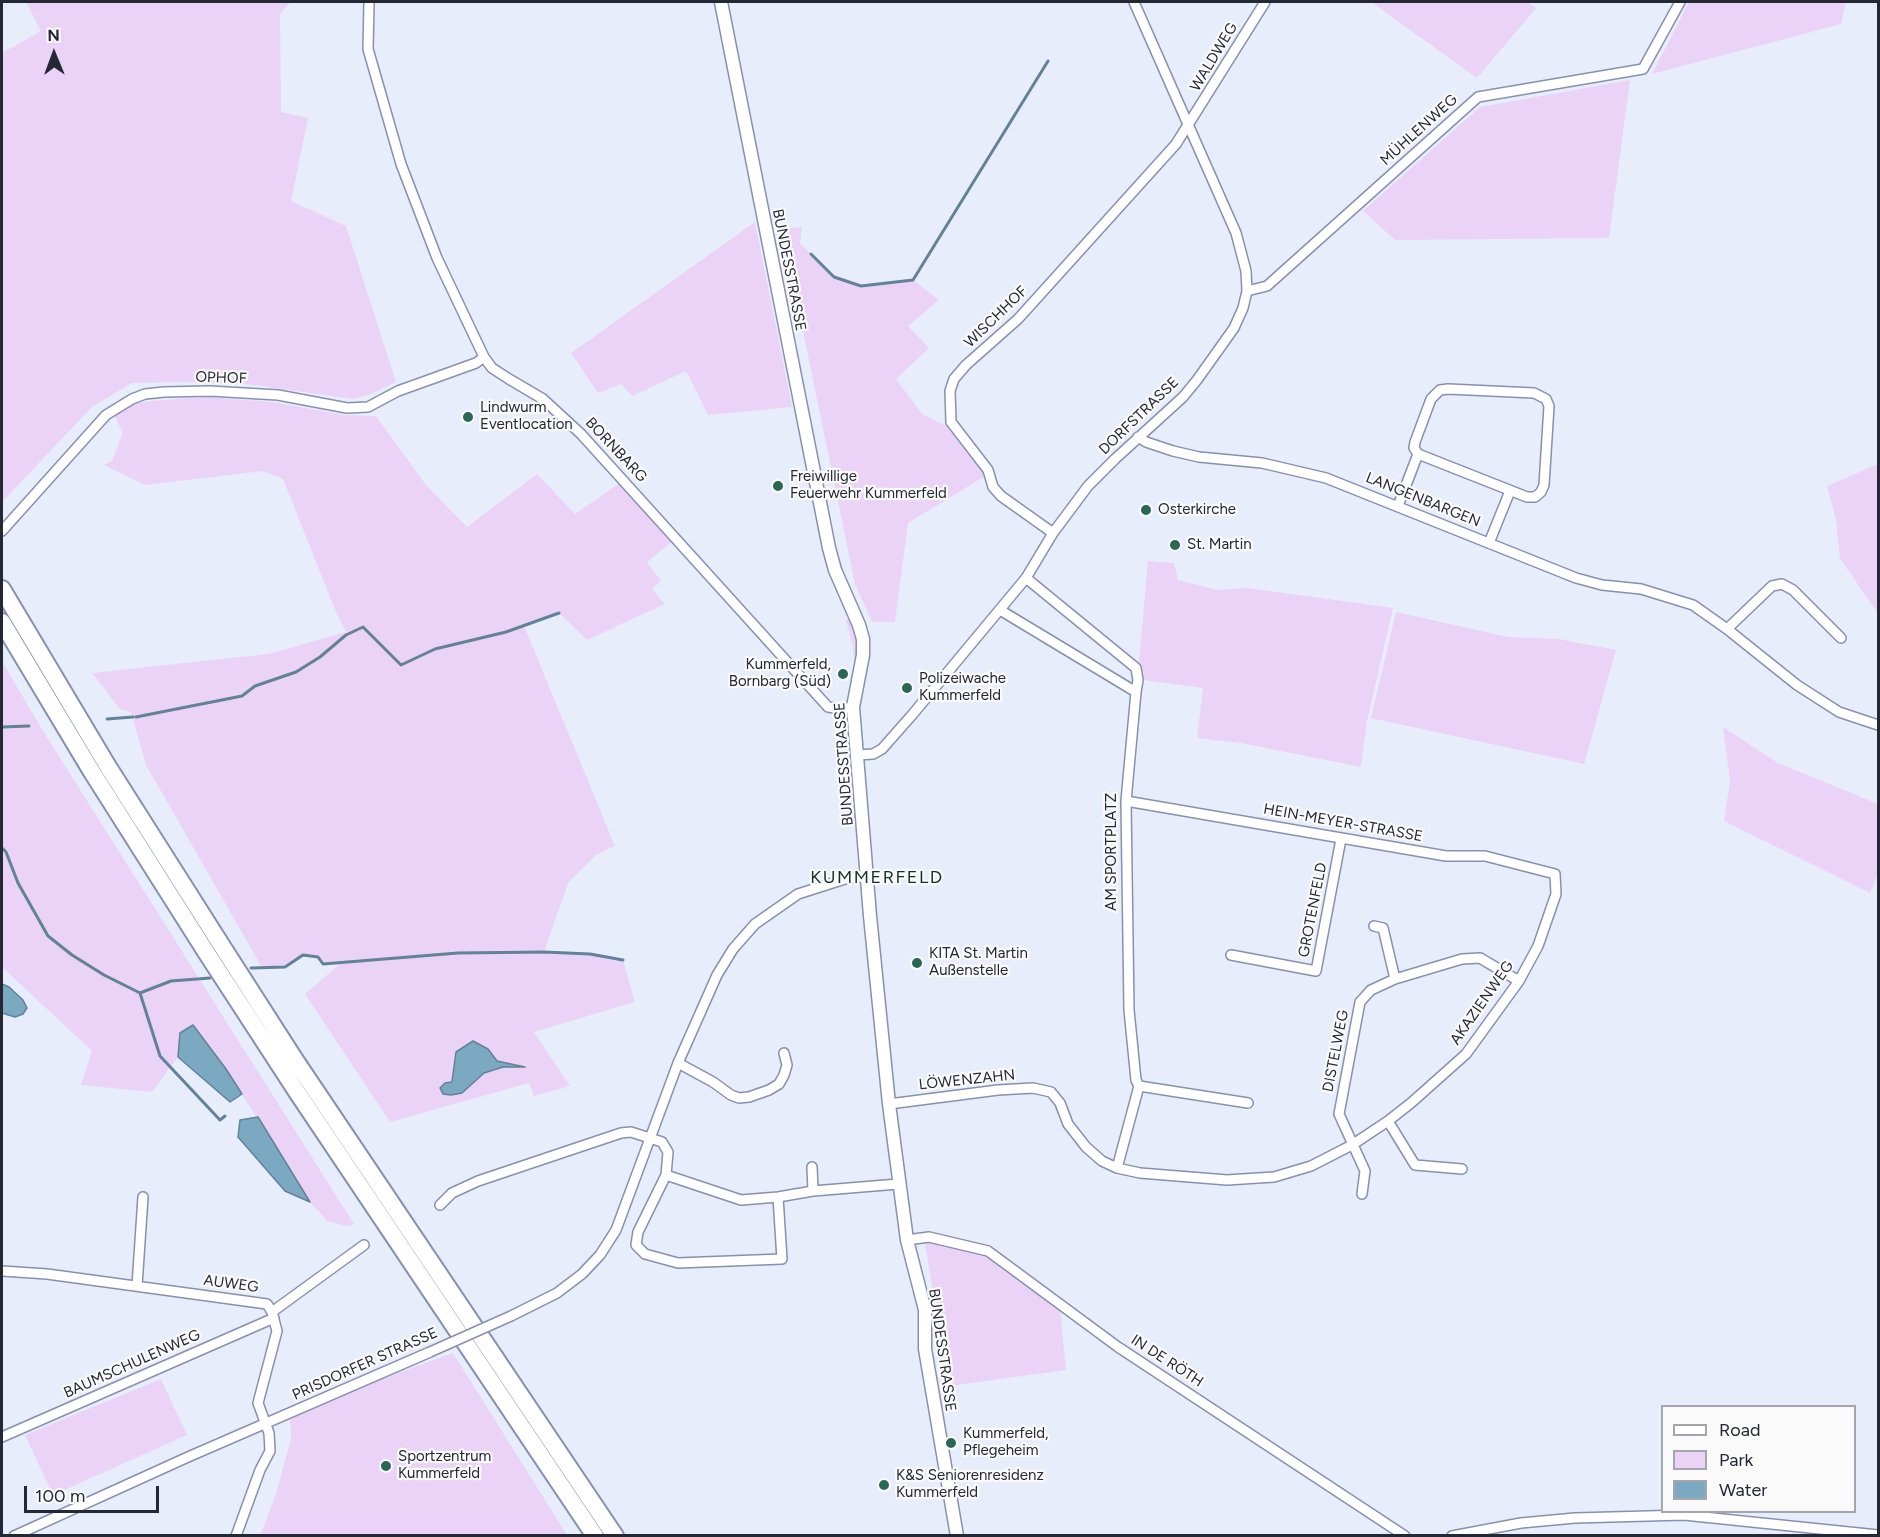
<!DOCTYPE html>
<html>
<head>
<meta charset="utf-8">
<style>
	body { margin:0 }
	#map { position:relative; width:1880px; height:1537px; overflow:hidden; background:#e8edfb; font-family:Figtree,sans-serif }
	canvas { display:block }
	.frame { position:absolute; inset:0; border:3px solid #242734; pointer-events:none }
	.legend { position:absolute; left:1661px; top:1405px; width:195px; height:108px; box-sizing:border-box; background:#fafafa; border:2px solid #a4a6ab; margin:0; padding:8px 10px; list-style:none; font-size:18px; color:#242734 }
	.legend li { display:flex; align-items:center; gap:12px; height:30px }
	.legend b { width:30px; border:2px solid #a4a6ab }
	.north { position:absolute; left:24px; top:24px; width:60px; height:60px; -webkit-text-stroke:4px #fafafa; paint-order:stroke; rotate:359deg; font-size:16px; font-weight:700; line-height:24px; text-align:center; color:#242734 }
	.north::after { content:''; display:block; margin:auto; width:21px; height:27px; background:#242734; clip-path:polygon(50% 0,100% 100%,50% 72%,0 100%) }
	.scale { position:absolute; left:24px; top:1486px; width:135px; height:27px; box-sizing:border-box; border:3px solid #242734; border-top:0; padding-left:8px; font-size:18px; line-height:21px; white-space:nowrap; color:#242734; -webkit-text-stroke:4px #fafafa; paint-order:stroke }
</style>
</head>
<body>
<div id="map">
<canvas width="1880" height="1537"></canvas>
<div class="frame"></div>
<ul class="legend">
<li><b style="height:8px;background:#fff"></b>Road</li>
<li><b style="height:16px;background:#ead3f7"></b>Park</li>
<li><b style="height:16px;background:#7ba9c1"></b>Water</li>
</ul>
<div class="north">N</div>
<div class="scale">100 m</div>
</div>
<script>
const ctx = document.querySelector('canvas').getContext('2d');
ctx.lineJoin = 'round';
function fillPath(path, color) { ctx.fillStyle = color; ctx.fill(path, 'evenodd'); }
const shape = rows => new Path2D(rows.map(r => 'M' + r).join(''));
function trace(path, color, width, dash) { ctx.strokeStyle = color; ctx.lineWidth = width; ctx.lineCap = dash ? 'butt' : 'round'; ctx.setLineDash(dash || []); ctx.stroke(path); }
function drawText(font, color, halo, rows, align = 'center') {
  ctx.font = font + ' Figtree,sans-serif'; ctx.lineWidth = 4.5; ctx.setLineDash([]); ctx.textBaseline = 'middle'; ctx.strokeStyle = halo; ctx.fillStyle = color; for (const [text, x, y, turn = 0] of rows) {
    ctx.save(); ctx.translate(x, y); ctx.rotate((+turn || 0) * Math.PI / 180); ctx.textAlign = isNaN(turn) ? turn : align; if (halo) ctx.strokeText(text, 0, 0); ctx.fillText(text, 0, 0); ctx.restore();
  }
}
const green = shape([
	[26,2,290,2,280,14,281,112,308,118,291,201,346,226,396,382,369,395,352,399,255,385,187,382,132,383,92,407,2,502,2,53,41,31],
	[1371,2,1528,2,1536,8,1477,78],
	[1689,2,1846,2,1841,24,1652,74],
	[1630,80,1609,238,1395,240,1363,211,1480,107],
	[755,222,792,407,708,415,686,371,632,396,621,384,598,393,571,353],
	[802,227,800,243,834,277,861,286,913,280,939,300,908,326,929,348,896,379,922,414,946,426,985,476,908,523,895,622,872,622,855,584,782,229],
	[206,397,273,402,344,415,376,416,426,485,467,527,537,474,575,514,620,483,673,541,647,562,661,581,652,589,665,604,587,640,559,613,524,626,615,846,596,855,568,883,544,952,590,954,623,960,635,1002,534,1032,570,1086,534,1096,529,1083,390,1122,305,994,341,963,323,964,318,957,303,955,285,967,261,966,146,765,131,712,120,709,92,673,268,654,346,632,336,612,283,479,263,471,145,485,104,465,112,461,123,432,114,416,132,404,151,401],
	[1878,464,1878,614,1840,558,1836,520,1827,486],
	[1148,561,1174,563,1178,580,1217,590,1248,588,1393,608,1367,721,1361,767,1241,743,1197,738,1203,688,1144,680,1143,671,1139,662],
	[1396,612,1508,637,1558,639,1616,650,1584,764,1371,718],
	[851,617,856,627,859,652,856,664,854,663,853,647,846,620],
	[2,661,43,731,354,1224,347,1226,327,1221,310,1202,226,1069,180,1033,178,1057,152,1092,81,1085,92,1051,2,967],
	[1723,727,1778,763,1878,804,1878,873,1870,893,1724,821,1730,781],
	[929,1242,987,1254,1060,1307,1066,1370,949,1386,925,1243],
	[453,1353,567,1535,260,1536,276,1494,291,1438,290,1412],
	[161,1379,187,1435,53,1495,25,1435]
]);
const water = shape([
	[2,984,9,987,23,1000,27,1008,23,1014,15,1017,2,1013,2,984],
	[193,1025,226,1069,242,1094,230,1102,178,1057,180,1033,193,1025],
	[473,1041,488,1049,497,1061,525,1067,503,1067,484,1073,462,1093,451,1095,443,1094,440,1088,445,1083,452,1082,456,1052,473,1041],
	[258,1117,310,1202,285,1191,238,1137,240,1120,258,1117]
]);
const stream = shape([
	[811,254,834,277,861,286,913,280,1048,61],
	[136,717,242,696,255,686,296,672,320,657,346,635,363,627,401,665,435,649,506,632,559,613],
	[107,719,133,717],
	[2,727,29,726],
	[2,848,6,852,18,883,48,936,72,955,104,975,140,993,160,1056,220,1120,225,1116],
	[251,968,285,967,303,955,318,957,323,964,458,953,544,952,590,954,623,960],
	[140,993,171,981,210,978]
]);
const minor = shape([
	[369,2,368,49,401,164,437,258,484,357,492,368,509,379,543,399,581,434,828,707,842,709,853,707],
	[1247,291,1267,286,1478,97,1643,69,1680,2],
	[1448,389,1534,393,1546,399,1549,406,1544,485,1541,492,1535,497,1527,497,1418,454,1414,448,1415,442,1431,399,1440,390,1448,389],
	[1138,437,1146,442,1173,451,1199,457,1262,463,1326,478,1576,578,1602,585,1641,589,1693,605,1727,629,1797,685,1839,712,1878,725],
	[1398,506,1418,454],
	[2,531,106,415,132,399,145,394,164,392,210,391,278,395,347,408,368,407,398,391,476,363,484,357],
	[1053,533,1001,496,993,487,988,470,951,422,950,391,954,379,966,365,1018,319,1176,144,1265,2],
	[1489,543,1510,491],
	[1026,578,1136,668,1138,680,1136,692],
	[1000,610,1136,692,1126,801,1129,1010,1136,1080,1139,1086,1117,1168],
	[1727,629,1772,586,1782,584,1793,590,1841,638],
	[857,755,873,754,882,749,912,715,1026,578,1053,533,1088,486,1115,459,1183,397,1197,380,1234,328,1243,308,1247,291,1246,271,1236,233,1134,2],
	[1374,926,1383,928,1395,979],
	[1231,955,1316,971,1341,839],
	[678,1063,713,1082,731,1095,739,1098,749,1097,769,1090,779,1084,784,1075,787,1065,784,1053],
	[1139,1086,1248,1103],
	[889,1104,998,1090,1033,1088,1051,1092,1060,1103,1068,1124,1086,1147,1102,1161,1117,1168,1140,1173,1227,1180,1274,1177,1311,1166,1352,1145,1388,1121,1411,1103,1466,1054,1519,981,1538,946,1556,894,1555,874,1485,856,1446,856,1126,801],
	[1388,1121,1415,1165,1462,1169],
	[812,1167,813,1191],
	[666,1175,638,1232,636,1245,645,1254,678,1263,782,1259,778,1197],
	[1362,1194,1365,1171,1339,1114,1360,1002,1371,990,1395,979,1462,959,1480,958,1519,981],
	[440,1205,452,1193,478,1181,621,1133,631,1132,662,1142,668,1152,666,1175,741,1200,778,1197,813,1191,898,1184],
	[907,1240,929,1237,988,1251,1118,1347,1405,1536],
	[2,1271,47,1274,267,1304,272,1312,277,1331,258,1403,269,1433,270,1451,260,1470,236,1536],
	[137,1286,143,1197],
	[272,1312,364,1245],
	[511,1316,557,1293,582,1274,600,1255,616,1230,678,1063,717,975,733,949,755,924,798,894,845,879,867,876],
	[2,1437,274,1318],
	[14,1536,188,1457,430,1352],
	[1452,1536,1521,1523,1575,1518,1684,1515,1878,1535]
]);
const tertiary = shape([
	[721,2,829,548,835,570,859,625,863,639,863,655,853,707,870,916,889,1104,907,1240,925,1310,925,1349,957,1536]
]);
const motorway = shape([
	[2,589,107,765,220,943,295,1060,615,1536],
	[2,622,92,772,206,952,297,1092,595,1536]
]);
const minorBridge = shape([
	[430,1352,511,1316]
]);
const markers = [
	[468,417,6,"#296855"],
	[778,486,6,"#296855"],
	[1146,510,6,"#296855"],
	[1175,545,6,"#296855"],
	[843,674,6,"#296855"],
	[907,688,6,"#296855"],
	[917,963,6,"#296855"],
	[951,1443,6,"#296855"],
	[386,1466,6,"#296855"],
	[884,1485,6,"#296855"]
];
const streetNames = [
	["WALDWEG",1214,57,-59],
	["MÜHLENWEG",1419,130,-42],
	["BUNDESSTRASSE",789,270,79],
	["WISCHHOF",996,317,-44],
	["OPHOF",221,378,2],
	["DORFSTRASSE",1139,416,-44],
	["BORNBARG",616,450,47],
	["LANGENBARGEN",1423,500,22],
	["BUNDESSTRASSE",844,764,-94],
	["HEIN-MEYER-STRASSE",1343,823,10],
	["AM SPORTPLATZ",1112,852,-90],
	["GROTENFELD",1313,910,-79],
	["AKAZIENWEG",1482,1003,-55],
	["DISTELWEG",1336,1051,-79],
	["LÖWENZAHN",967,1080,-6],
	["AUWEG",231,1284,8],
	["BUNDESSTRASSE",942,1350,82],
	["IN DE RÖTH",1167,1361,33],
	["BAUMSCHULENWEG",132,1364,-24],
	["PRISDORFER STRASSE",365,1364,-24]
];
const poiNames = [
	["Lindwurm",480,408],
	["Eventlocation",480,425],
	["Freiwillige",790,477],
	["Feuerwehr Kummerfeld",790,494],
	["Osterkirche",1158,510],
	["St. Martin",1187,545],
	["Kummerfeld,",831,665,"right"],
	["Bornbarg (Süd)",831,682,"right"],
	["Polizeiwache",919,679],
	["Kummerfeld",919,696],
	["KITA St. Martin",929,954],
	["Außenstelle",929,971],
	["Kummerfeld,",963,1434],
	["Pflegeheim",963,1451],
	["Sportzentrum",398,1457],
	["Kummerfeld",398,1474],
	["K&S Seniorenresidenz",896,1476],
	["Kummerfeld",896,1493]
];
const quarterNames = [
	["KUMMERFELD",877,878]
];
fillPath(green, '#ead3f7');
fillPath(water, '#7ba9c1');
trace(water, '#618297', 1.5);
trace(stream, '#618297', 3);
trace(minor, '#8790b0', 12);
trace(tertiary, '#8790b0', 15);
trace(motorway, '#8790b0', 20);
trace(minor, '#fff', 9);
trace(tertiary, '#fff', 12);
trace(motorway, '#fff', 16);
trace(minorBridge, '#8790b0', 12, []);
trace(minorBridge, '#fff', 9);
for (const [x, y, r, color] of markers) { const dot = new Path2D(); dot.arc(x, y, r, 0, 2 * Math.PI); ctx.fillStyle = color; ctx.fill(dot); trace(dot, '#fafafa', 2); }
drawText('15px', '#242734', '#fafafa', streetNames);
drawText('15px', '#242734', '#fafafa', poiNames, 'left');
ctx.letterSpacing = '1.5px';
drawText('18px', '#123026', '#fafafa', quarterNames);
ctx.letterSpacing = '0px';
</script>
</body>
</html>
